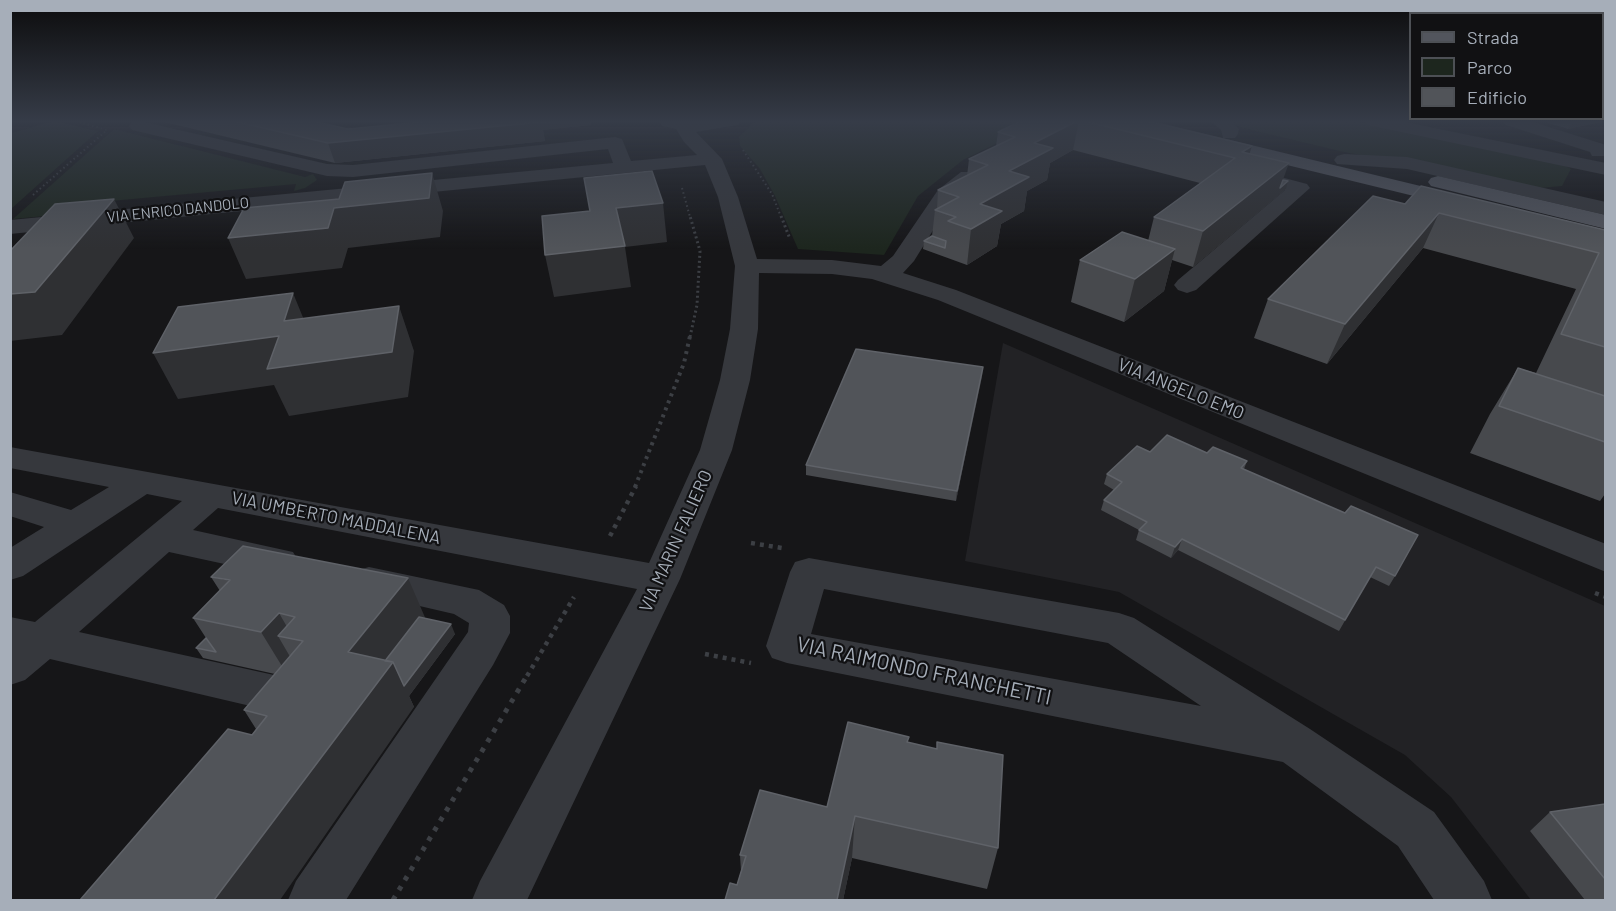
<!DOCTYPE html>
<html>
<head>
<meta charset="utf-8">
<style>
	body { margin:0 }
	#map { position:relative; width:1616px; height:911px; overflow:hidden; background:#161618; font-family:Barlow,sans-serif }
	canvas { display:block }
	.frame { position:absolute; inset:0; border:12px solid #a6aeb9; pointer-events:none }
	.legend { position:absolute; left:1409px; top:12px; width:195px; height:108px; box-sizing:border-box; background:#111113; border:2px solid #4d5055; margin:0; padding:8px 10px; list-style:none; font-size:18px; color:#a6aeb9 }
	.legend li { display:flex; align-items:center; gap:12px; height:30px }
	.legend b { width:30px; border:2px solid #4d5055 }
</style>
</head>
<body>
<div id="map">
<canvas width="1616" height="911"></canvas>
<div class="frame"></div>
<ul class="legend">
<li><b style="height:8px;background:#52555d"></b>Strada</li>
<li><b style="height:16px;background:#1d261e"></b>Parco</li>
<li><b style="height:16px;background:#515459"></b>Edificio</li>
</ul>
</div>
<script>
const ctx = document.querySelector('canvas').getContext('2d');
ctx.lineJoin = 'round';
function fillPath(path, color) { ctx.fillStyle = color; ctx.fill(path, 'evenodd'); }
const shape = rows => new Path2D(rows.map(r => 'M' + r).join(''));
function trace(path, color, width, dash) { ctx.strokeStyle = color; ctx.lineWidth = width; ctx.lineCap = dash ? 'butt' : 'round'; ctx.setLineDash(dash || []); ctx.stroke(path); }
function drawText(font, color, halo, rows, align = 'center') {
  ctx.font = font + ' Barlow,sans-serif'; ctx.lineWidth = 4.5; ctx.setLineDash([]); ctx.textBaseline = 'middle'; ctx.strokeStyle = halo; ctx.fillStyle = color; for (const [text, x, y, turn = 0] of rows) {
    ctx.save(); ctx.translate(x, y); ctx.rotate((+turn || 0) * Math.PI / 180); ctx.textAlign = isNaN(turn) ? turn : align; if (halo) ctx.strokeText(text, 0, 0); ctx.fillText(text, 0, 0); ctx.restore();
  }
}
const built = shape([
	[1003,343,1605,606,1605,900,1531,900,1451,797,1405,755,1119,592,965,561]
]);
const green = shape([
	[54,121,98,131,11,209,11,133],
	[755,121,1041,121,963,160,918,196,884,255,798,249,775,196,760,169,740,146,739,137],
	[1224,121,1354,121,1564,165,1571,169,1562,186,1540,188,1344,152,1243,128],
	[114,129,305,177,313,174,317,180,305,188,294,191,296,184,56,206,46,216,13,219]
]);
const pathFar4 = shape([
	[1256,122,1268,121],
	[743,150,772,194,781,217],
	[682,188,690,217],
	[33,195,107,130,75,121]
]);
const pathFar3 = shape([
	[781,216,790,239],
	[690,337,697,305,700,251,690,216]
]);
const pathFar2 = shape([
	[635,487,684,363,690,336]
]);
const pathFar1 = shape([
	[610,536,636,486],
	[751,543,782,548],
	[1595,593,1606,597],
	[705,654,751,663],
	[527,676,574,597]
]);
const path = shape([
	[393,900,528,674]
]);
const minor = shape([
	[140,121,327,164,353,165,615,137,622,139,631,161,697,155,684,142,676,129,662,126,660,121,741,121,738,125,696,132,722,159,738,197,757,259,832,260,881,266,893,256,938,190,961,172,975,172,978,176,975,180,953,198,914,261,903,273,956,290,1606,544,1606,572,938,300,872,279,832,274,759,273,758,329,750,380,732,450,680,579,527,900,472,900,480,881,637,589,218,508,193,530,293,552,299,562,293,572,280,576,169,552,79,632,274,675,290,680,299,690,305,703,293,734,277,740,261,734,254,720,259,708,50,659,25,680,10,685,10,617,35,622,182,501,147,494,23,576,10,580,10,548,44,527,10,516,10,492,71,510,109,487,10,468,10,447,649,563,700,450,720,380,730,329,735,266,718,197,705,165,10,234,10,220,613,163,608,149,353,177,327,176,132,130,129,126,132,122,140,121],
	[1211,121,1231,121,1239,129,1238,134,1235,138,1223,138,1221,130,1211,121],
	[1364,121,1400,121,1606,163,1606,175,1373,126,1367,125,1364,121],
	[1503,121,1530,121,1606,145,1606,156,1592,156,1590,152,1506,125,1503,121],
	[1344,154,1407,157,1606,202,1606,215,1407,169,1337,164,1334,160,1337,156,1344,154],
	[1243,167,1307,184,1310,188,1196,290,1187,293,1178,290,1174,285,1178,280,1285,190,1236,177,1233,173,1236,169,1243,167],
	[809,558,1119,613,1134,618,1310,729,1434,812,1484,881,1492,900,1434,900,1398,846,1283,762,787,663,772,658,766,646,790,572,795,562,809,558],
	[824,589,1108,643,1201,706,811,634,824,589],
	[369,567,479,590,504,605,510,616,510,633,493,665,346,900,288,900,296,881,468,632,469,623,454,614,355,591,350,581,355,571,369,567]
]);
const major = shape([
	[1120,121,1152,121,1466,197,1470,201,1466,205,1459,207,1123,125,1120,121],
	[1438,176,1606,215,1606,229,1431,186,1428,182,1431,178,1438,176]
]);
const wall = shape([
	[160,121,312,121,348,129,431,121,591,121,591,125,543,130,545,141,335,163],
	[1021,121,1147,121,1249,154,1283,180,1286,189,1193,267,1172,260,1164,291,1124,322,1071,302,1080,260,1148,241,1154,217,1200,183,1073,150,1050,163,1047,180,1027,191,1024,211,1001,224,997,246,967,265,923,249,924,241,932,236,935,210,937,209,938,190,967,176,969,159,996,146,998,132],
	[1542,121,1601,121,1600,122,1568,129],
	[1405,204,1605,230,1605,494,1600,501,1470,453,1490,414,1518,368,1536,373,1576,289,1423,248,1327,364,1254,338,1268,299],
	[983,367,956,501,806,475,806,465],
	[1207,453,1247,461,1244,469,1395,576,1389,586,1370,577,1339,631,1178,550,1171,558,1136,540,1139,530,1101,510,1104,500,1114,490,1104,484,1107,474],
	[211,577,425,618,455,634,409,696,414,707,252,735,256,729,244,710,275,674,203,658,196,648,206,638,193,618,220,591],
	[908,742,998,848,987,889,852,858,843,900,725,900,737,885,741,871,740,855,827,807],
	[1605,804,1605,900,1585,900,1530,831,1550,812]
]);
const shadedWall = shape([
	[560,121,591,121,591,125,543,130,545,141,335,163,328,143,541,122],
	[1077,121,1079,121,1073,150,1050,163,1047,180,1027,191,1024,211,1001,224,997,246,967,265,971,229,980,204,1034,143],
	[1573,121,1601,121,1600,122,1568,129],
	[1252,146,1242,177,1242,152],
	[1289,163,1280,188,1288,181,1286,189,1193,267,1203,231],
	[432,173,443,211,440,237,348,248,342,268,246,279,228,238,334,208],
	[114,199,134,238,62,335,10,341,10,294],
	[663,203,667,242,625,247,631,287,554,297,545,255,616,208],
	[1439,213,1423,248,1327,364,1345,324],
	[1175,249,1164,291,1124,322,1135,279],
	[293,293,311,337,399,306,414,351,408,397,289,416,274,385,178,399,153,353,284,321],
	[983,367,982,377,956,501,957,491],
	[1182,539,1178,550,1171,558,1175,547],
	[408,578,427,622,451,624,455,634,409,696,414,707,280,900,214,900,348,652],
	[279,613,294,639,278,636,296,667,288,676,261,632],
	[855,816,852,858,843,900,837,900]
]);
const building = shape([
	[233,121,312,121,348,129,431,121,541,121,541,122,328,143,233,121],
	[541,121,560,121,541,123,541,121],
	[1021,121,1077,121,1034,143,1053,148,1009,171,1029,177,980,204,1002,211,971,229,948,221,956,217,935,210,959,197,938,190,988,165,969,159,1015,137,998,132,1021,121],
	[1084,121,1147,121,1252,146,1242,152,1289,163,1203,231,1154,217,1235,158,1084,121],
	[652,171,663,203,616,208,625,246,545,255,542,216,590,211,584,178,652,171],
	[432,173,429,198,334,208,328,228,228,238,244,208,339,199,345,182,432,173],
	[1283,180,1288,181,1280,188,1283,180],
	[1421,186,1605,230,1605,347,1561,334,1599,253,1439,213,1345,324,1268,299,1373,196,1405,204,1421,186],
	[114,199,35,292,10,294,10,251,55,204,114,199],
	[1122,232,1175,249,1135,279,1080,260,1122,232],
	[932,236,946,241,945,248,924,241,932,236],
	[293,293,284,321,399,306,392,352,267,369,279,336,153,353,178,307,293,293],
	[856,349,983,367,957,491,806,465,856,349],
	[1518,368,1605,396,1605,442,1499,406,1518,368],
	[1167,435,1207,453,1213,447,1247,461,1241,468,1345,513,1351,506,1418,535,1395,576,1376,567,1345,620,1182,539,1175,547,1139,530,1147,522,1104,500,1122,482,1107,474,1137,446,1150,452,1167,435],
	[243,546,408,578,348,652,393,662,214,900,80,900,228,729,252,735,267,716,244,710,303,641,278,636,295,617,279,613,261,632,193,618,230,580,211,577,243,546],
	[419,617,451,624,404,686,393,662,385,661,419,617],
	[206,638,216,652,196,648,206,638],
	[848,722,909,737,907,742,937,749,937,742,1003,755,998,848,855,816,837,900,725,900,730,883,737,885,746,856,740,855,760,790,827,807,848,722],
	[1605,804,1605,879,1550,812,1605,804]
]);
const farStreetnames = [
	["VIA ENRICO DANDOLO",178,210,-6]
];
const streetNames = [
	["VIA ANGELO EMO",1181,389,22],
	["VIA UMBERTO MADDALENA",336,518,11],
	["VIA MARIN FALIERO",676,541,-66]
];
const nearStreetnames = [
	["VIA RAIMONDO FRANCHETTI",924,671,12]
];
fillPath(built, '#222225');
fillPath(green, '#1d261e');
trace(pathFar4, '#3c3f44', 2, [1.5, 3]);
trace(pathFar3, '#3c3f44', 3, [2, 3]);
trace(pathFar2, '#3c3f44', 4, [3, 4.5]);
trace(pathFar1, '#3c3f44', 4.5, [4, 5]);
trace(path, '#3c3f44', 5, [4.5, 7]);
fillPath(minor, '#36383d');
fillPath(major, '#52555d');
fillPath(wall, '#47494d');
fillPath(shadedWall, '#2f3033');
fillPath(building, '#515459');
trace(building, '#5f6268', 1.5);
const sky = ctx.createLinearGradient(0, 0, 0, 249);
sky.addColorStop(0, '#0c0c0d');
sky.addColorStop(0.49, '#363c48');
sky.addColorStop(1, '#363c4800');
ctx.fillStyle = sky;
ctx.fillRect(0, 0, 1616, 249);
drawText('15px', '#a6aeb9', '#111113', farStreetnames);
drawText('18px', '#a6aeb9', '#111113', streetNames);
drawText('21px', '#a6aeb9', '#111113', nearStreetnames);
</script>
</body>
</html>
